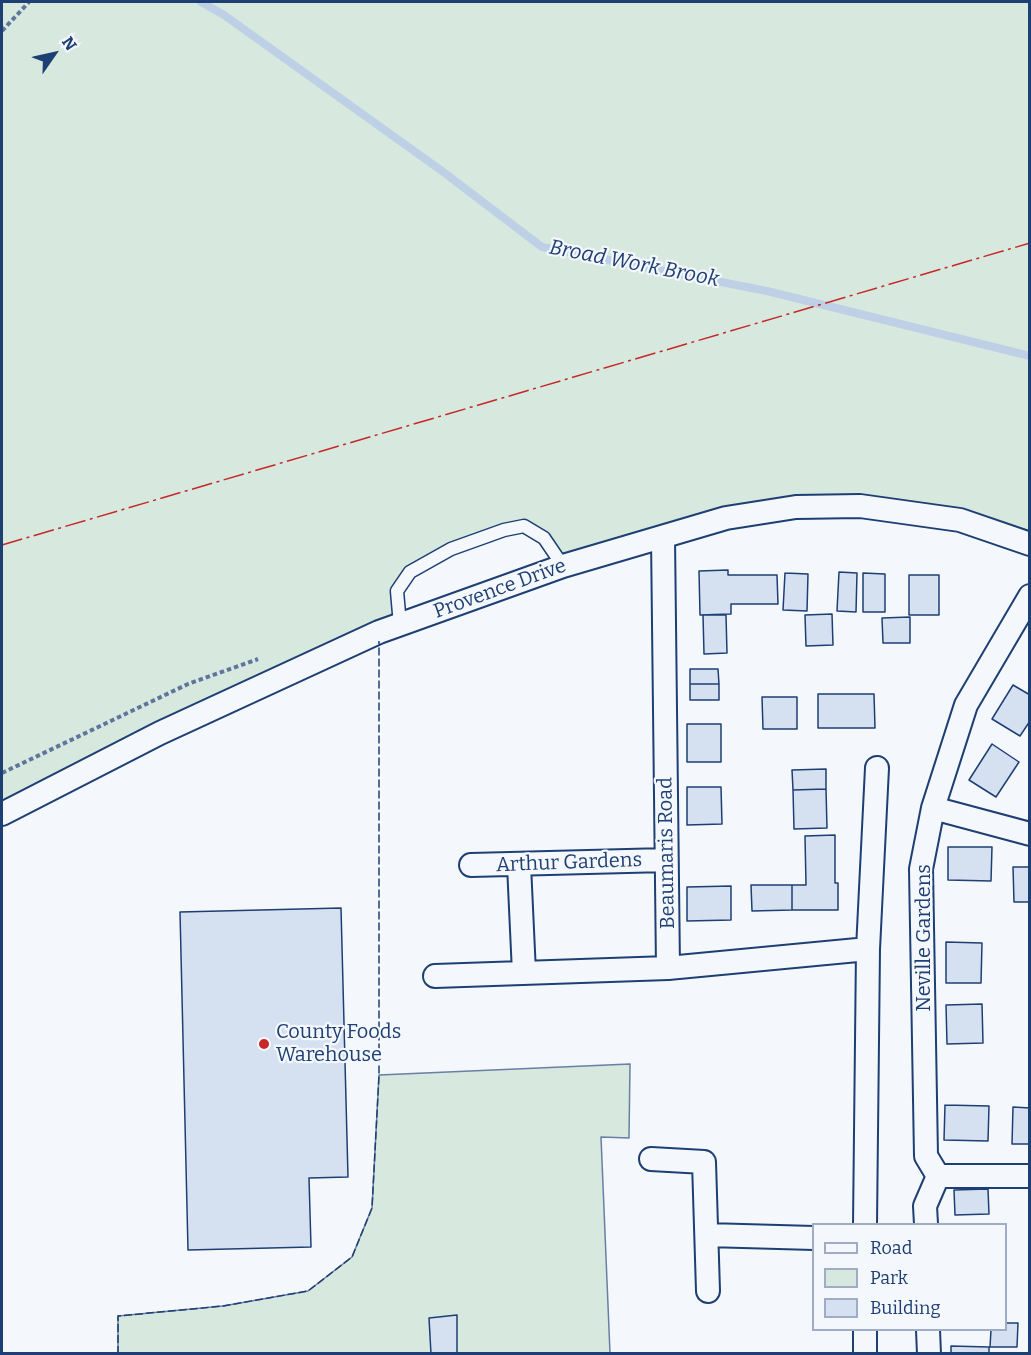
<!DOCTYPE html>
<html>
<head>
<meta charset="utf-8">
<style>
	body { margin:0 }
	#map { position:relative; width:1031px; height:1355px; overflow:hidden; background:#f4f7fb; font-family:Bitter,serif }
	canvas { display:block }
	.frame { position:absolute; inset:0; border:3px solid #1d3f73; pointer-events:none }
	.legend { position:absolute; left:812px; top:1223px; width:195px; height:108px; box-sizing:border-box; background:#f4f7fb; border:2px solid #9eadc5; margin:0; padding:8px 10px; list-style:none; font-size:18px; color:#1d3f73 }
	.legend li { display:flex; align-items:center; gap:12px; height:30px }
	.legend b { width:30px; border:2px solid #9eadc5 }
	.north { position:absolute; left:24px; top:24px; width:60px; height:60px; -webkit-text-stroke:4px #f4f7fb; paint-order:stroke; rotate:56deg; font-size:16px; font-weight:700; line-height:24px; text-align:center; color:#1d3f73 }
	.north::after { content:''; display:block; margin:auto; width:21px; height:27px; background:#1d3f73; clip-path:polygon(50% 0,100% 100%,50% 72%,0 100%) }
</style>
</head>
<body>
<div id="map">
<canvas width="1031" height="1355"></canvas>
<div class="frame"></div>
<ul class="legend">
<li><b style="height:8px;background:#f4f7fb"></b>Road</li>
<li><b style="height:16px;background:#d7e8df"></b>Park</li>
<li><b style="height:16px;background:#d5e0f0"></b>Building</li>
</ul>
<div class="north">N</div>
</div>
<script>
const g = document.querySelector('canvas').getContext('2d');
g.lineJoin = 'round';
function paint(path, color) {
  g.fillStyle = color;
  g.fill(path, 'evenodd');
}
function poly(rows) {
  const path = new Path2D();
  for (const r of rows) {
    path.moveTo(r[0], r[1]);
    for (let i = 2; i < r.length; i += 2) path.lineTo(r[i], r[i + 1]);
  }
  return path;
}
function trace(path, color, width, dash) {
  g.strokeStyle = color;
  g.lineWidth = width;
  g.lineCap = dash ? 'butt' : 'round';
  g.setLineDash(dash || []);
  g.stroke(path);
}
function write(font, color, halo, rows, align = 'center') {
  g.font = font + ' Bitter,serif';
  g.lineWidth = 4.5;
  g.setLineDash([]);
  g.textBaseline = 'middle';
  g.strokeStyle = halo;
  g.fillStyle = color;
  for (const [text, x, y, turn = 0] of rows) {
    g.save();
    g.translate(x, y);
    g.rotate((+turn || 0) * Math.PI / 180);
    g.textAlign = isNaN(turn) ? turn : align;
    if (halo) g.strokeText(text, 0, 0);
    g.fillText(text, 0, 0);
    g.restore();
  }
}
const green = poly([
	[2,2,1029,2,1029,544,960,520,796,507,563,566,524,526,410,572,397,591,400,625,2,814,2,2],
	[630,1064,629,1138,601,1137,610,1353,118,1353,118,1316,223,1306,308,1291,352,1257,372,1208,379,1075,630,1064]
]);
const stream = poly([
	[201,2,224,15,442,171,542,247,767,291,1030,356]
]);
const building = poly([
	[728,570,728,575,777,575,778,604,731,604,731,614,700,615,699,571,728,570],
	[839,572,857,573,856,612,837,611,839,572],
	[785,573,808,574,807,611,783,610,785,573],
	[863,573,885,574,885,612,863,612,863,573],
	[909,575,939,575,939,615,909,615,909,575],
	[832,614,833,645,806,646,805,615,832,614],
	[703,615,726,615,727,653,704,654,703,615],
	[910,617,910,643,883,643,882,618,910,617],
	[690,669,718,669,719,684,690,684,690,669],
	[690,684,719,684,719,700,690,700,690,684],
	[1013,685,1030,695,1030,721,1020,736,992,719,1013,685],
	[818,694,874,694,875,728,818,728,818,694],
	[762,697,797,697,797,729,763,729,762,697],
	[687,724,721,724,721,762,687,762,687,724],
	[992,744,1019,762,996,797,969,780,992,744],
	[826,769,826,789,793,790,792,770,826,769],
	[687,787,721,787,722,824,687,825,687,787],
	[826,789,827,828,794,829,793,790,826,789],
	[835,835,835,883,838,883,838,910,792,910,792,885,806,885,805,836,835,835],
	[948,847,992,847,991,881,948,880,948,847],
	[1013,867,1030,867,1030,902,1014,902,1013,867],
	[751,885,792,885,792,910,752,911,751,885],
	[731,886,731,920,687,921,687,887,731,886],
	[341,908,348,1177,309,1178,311,1247,188,1250,180,912,341,908],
	[946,942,982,943,981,983,946,983,946,942],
	[982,1004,983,1043,947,1044,946,1005,982,1004],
	[945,1105,989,1106,988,1141,944,1140,945,1105],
	[1013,1107,1030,1108,1030,1144,1012,1144,1013,1107],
	[988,1189,989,1214,955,1215,954,1190,988,1189],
	[457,1315,457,1354,431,1354,429,1318,457,1315],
	[1006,1323,1018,1323,1017,1347,990,1347,991,1330,1006,1330,1006,1323],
	[951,1346,989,1347,989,1354,951,1354,951,1346]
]);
const path = poly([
	[2,31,29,2],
	[2,773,188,684,258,659]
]);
const service = poly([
	[400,625,397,591,410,572,451,549,504,530,524,526,544,538,563,566]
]);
const minor = poly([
	[663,537,668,968,868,949,865,1224],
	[933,808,1030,834],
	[2,814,160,733,379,632,563,566,726,518,796,507,860,506,960,520,1030,544],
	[471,865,666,860],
	[519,865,524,973],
	[868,949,877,768],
	[435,976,668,968],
	[651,1159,704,1162,708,1291],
	[938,1176,1030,1176],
	[926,1224,925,1206,938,1176,926,1156,921,869,933,808,966,705,1030,596],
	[707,1235,814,1238],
	[865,1330,865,1354],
	[928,1330,929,1354]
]);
const fence = poly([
	[118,1354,118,1316,223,1306,308,1291,352,1257,372,1208,379,1075,379,641]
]);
const power = poly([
	[2,545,1030,243]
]);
const markers = [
	[264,1044,6,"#c62828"]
];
const streetNames = [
	["Provence Drive",500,589,-20],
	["Beaumaris Road",667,853,-91],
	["Arthur Gardens",569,863,-2],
	["Neville Gardens",924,938,-90]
];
const poiNames = [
	["County Foods",276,1032],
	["Warehouse",276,1055]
];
const waterNames = [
	["Broad Work Brook",634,264,11]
];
paint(green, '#d7e8df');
trace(green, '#687fa3', 1.5);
trace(stream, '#bed0e5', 8);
paint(building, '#d5e0f0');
trace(building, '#1d3f73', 1.5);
trace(service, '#1d3f73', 15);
trace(minor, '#1d3f73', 26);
trace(path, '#5e769c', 4, [4.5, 3]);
trace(service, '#f4f7fb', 12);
trace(minor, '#f4f7fb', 22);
trace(fence, '#1d3f73', 1.5, [8, 3]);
trace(power, '#c62828', 1.5, [21, 4.5, 3, 4.5]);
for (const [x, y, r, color] of markers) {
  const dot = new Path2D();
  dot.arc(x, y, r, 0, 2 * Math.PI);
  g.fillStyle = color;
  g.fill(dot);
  trace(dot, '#f4f7fb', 2);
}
write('20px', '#1d3f73', '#f4f7fb', streetNames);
write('20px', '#1d3f73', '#f4f7fb', poiNames, 'left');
write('italic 21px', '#1d3f73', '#f4f7fb', waterNames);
</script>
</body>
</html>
